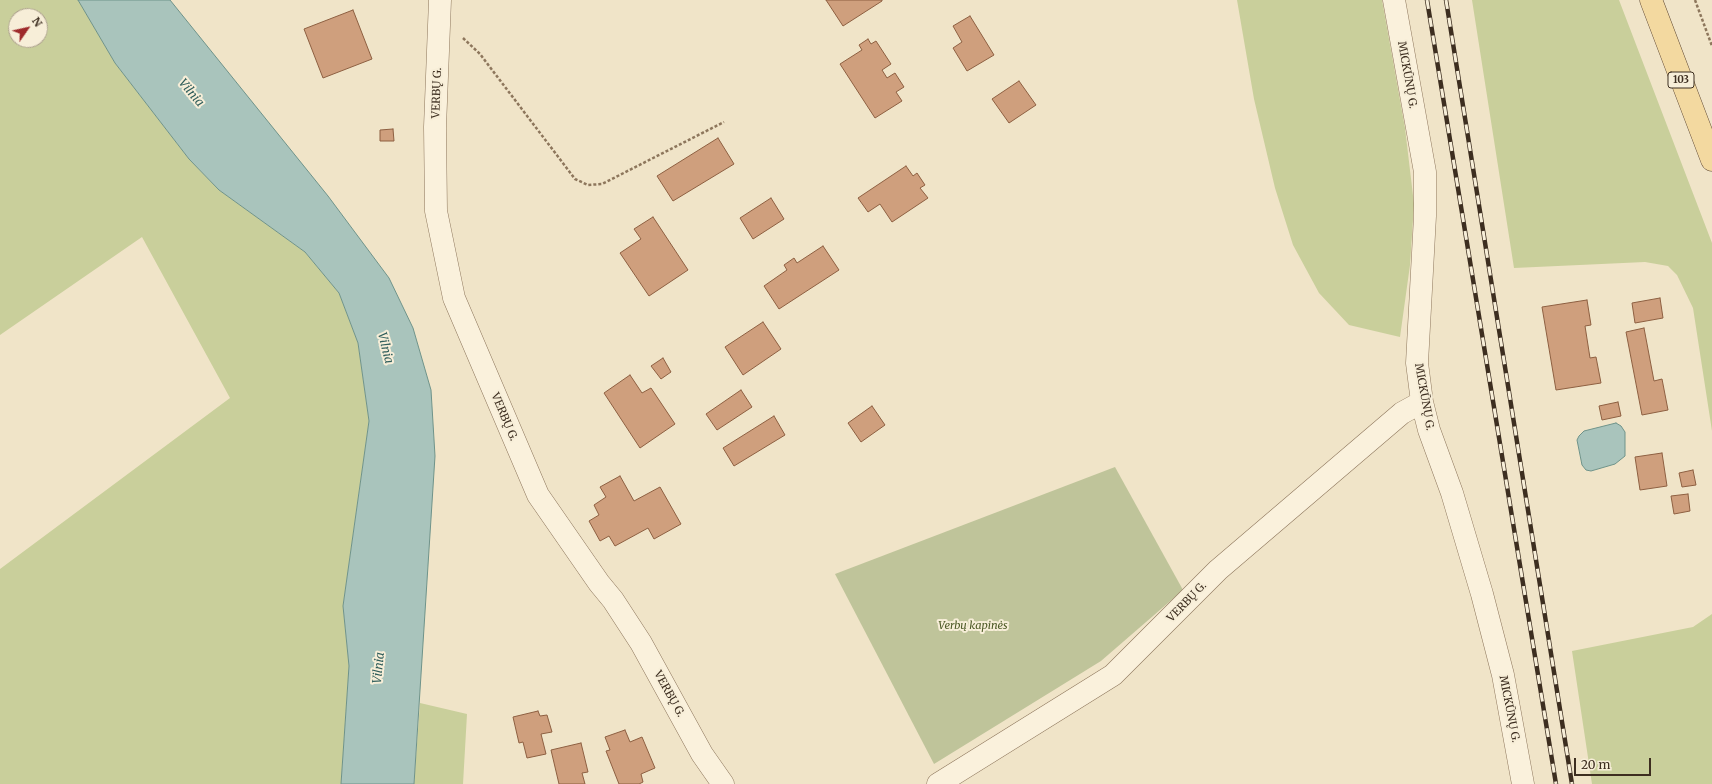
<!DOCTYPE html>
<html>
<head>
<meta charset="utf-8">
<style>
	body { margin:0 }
	#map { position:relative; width:1712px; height:784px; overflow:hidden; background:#f0e4c8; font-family:Merriweather,serif }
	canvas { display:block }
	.north { position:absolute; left:8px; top:8px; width:40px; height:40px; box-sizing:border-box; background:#f7eed8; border:1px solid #ada18e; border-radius:50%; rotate:56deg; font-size:11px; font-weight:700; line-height:16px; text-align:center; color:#3d2e20 }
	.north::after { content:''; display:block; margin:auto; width:14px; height:18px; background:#9e2a2b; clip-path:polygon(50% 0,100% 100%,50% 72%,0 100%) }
	.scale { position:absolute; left:1574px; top:758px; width:77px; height:18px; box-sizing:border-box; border:2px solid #3d2e20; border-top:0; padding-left:5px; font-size:12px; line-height:14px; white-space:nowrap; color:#3d2e20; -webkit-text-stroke:3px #f7eed8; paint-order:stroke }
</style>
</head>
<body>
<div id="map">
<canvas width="1712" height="784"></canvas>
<div class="north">N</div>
<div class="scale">20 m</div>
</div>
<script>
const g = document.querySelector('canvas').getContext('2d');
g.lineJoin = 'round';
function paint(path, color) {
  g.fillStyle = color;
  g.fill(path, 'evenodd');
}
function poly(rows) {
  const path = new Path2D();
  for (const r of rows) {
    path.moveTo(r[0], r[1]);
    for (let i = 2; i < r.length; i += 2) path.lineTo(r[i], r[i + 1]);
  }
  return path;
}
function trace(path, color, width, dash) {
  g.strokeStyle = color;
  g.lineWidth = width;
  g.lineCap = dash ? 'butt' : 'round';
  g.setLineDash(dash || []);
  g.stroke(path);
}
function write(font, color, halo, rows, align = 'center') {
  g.font = font + ' Merriweather,serif';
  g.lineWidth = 4;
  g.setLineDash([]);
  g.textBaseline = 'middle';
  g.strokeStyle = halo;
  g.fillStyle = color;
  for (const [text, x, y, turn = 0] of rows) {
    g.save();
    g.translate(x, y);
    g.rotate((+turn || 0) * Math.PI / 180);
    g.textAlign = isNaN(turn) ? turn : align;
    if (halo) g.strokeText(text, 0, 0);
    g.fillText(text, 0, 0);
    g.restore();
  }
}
const green = poly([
	[0,0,78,0,115,63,189,159,219,190,305,252,339,293,358,343,369,421,343,606,349,666,341,784,0,784,0,569,230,398,142,237,0,335],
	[16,16,40,16,40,40,16,40],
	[1237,0,1382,0,1405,128,1414,204,1410,265,1400,337,1349,325,1319,293,1293,245,1275,188,1254,99],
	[1472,0,1619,0,1712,243,1712,431,1693,308,1677,275,1668,266,1645,262,1514,268],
	[1712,614,1712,784,1592,784,1572,651,1693,627],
	[420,703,467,714,463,784,414,784]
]);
const cemetery = poly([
	[1115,467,1183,590,1101,661,934,764,835,574]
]);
const water = poly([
	[78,0,170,0,328,196,389,278,413,328,431,390,435,456,414,784,341,784,349,666,343,606,369,421,358,343,339,293,305,252,219,190,189,159,115,63,78,0],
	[1616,423,1621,426,1625,432,1625,456,1615,464,1591,471,1586,470,1582,465,1577,440,1579,436,1584,431,1616,423]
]);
const building = poly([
	[826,0,882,0,882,1,843,26,826,0],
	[353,10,372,59,323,78,304,29,353,10],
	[970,16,994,55,967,71,953,48,962,42,953,26,970,16],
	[868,39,871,44,876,41,891,64,882,70,887,78,895,73,904,87,896,92,902,101,875,118,840,64,862,50,859,45,868,39],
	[1019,81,1036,105,1009,123,992,99,1019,81],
	[393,129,394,141,380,141,380,130,393,129],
	[718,138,734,164,673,201,657,176,718,138],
	[906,166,913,176,917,173,925,185,920,188,928,198,892,222,880,204,868,212,858,198,906,166],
	[771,198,784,219,753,239,740,218,771,198],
	[653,217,688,270,649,296,620,253,641,239,634,229,653,217],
	[823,246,839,270,779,309,764,286,787,270,784,265,794,258,797,263,823,246],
	[1660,298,1663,318,1635,323,1632,303,1660,298],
	[1587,300,1591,325,1585,326,1590,358,1596,357,1601,383,1556,390,1542,307,1587,300],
	[763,322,781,349,743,375,725,347,763,322],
	[1644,328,1654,381,1662,379,1668,410,1642,415,1626,332,1644,328],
	[663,358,671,372,661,379,651,366,663,358],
	[630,375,642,393,651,388,675,424,640,448,604,393,630,375],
	[741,390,752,407,717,430,706,414,741,390],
	[1618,402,1621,416,1602,420,1599,406,1618,402],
	[872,406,885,425,861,442,848,423,872,406],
	[774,416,785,435,734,466,723,448,774,416],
	[1662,453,1667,486,1640,490,1635,457,1662,453],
	[1693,470,1696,485,1682,487,1679,473,1693,470],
	[620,476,634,501,660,487,681,524,654,539,648,528,615,546,609,536,600,541,589,521,599,515,594,505,606,497,600,487,620,476],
	[1688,494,1690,511,1674,514,1671,496,1688,494],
	[538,711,540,716,547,715,552,732,541,734,546,754,527,758,523,742,519,743,513,717,538,711],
	[625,730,630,742,642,737,655,768,641,774,643,782,639,784,619,784,606,751,610,750,605,737,625,730],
	[581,743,588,772,582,773,585,784,559,784,551,750,581,743]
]);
const path = poly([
	[1695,0,1712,46],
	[463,38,480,54,575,179,588,185,602,184,724,122]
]);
const street = poly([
	[440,0,435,127,436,211,454,298,538,495,599,583,613,600,641,643,702,754,723,784],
	[1394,0,1425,172,1425,216,1417,363,1422,402,1429,430,1452,493,1482,594,1503,675,1523,784],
	[938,784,1113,675,1218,570,1402,413,1422,402]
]);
const primary = poly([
	[1651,0,1712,160]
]);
const rail = poly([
	[1427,0,1556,784],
	[1446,0,1572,784]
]);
const shields = [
	[1681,80,26]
];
const shieldNames = [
	["103",1681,80]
];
const streetNames = [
	["MICKŪNŲ G.",1407,75,80],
	["VERBŲ G.",437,93,-88],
	["MICKŪNŲ G.",1424,397,80],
	["VERBŲ G.",504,417,67],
	["VERBŲ G.",1187,602,-46],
	["VERBŲ G.",669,694,61],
	["MICKŪNŲ G.",1509,709,79]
];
const parkNames = [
	["Verbų kapinės",973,626]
];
const waterNames = [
	["Vilnia",191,93,50],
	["Vilnia",385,348,76],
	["Vilnia",379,668,-84]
];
paint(green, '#c9cf9b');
paint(cemetery, '#bfc49a');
paint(water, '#a9c4bc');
trace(water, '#6f938a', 1);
paint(building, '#cf9f7d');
trace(building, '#8d5f41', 1);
trace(street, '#8d765c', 23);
trace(primary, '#5b4430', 23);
trace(path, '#8d765c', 2.5, [3, 2]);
trace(street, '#faf1dc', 22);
trace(primary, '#f3d9a0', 22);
trace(rail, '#3d2e20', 4.5);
trace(rail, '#f7eed8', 3, [9]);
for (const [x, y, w] of shields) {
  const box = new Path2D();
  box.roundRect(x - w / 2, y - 8, w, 16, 3);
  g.fillStyle = '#f7eed8';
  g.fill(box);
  trace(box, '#3d2e20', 1);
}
write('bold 10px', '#3d2e20', null, shieldNames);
write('11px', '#3d2e20', '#f7eed8', streetNames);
write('italic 11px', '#4d5a26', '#f7eed8', parkNames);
write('italic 12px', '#2f5d5a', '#f7eed8', waterNames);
</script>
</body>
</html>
